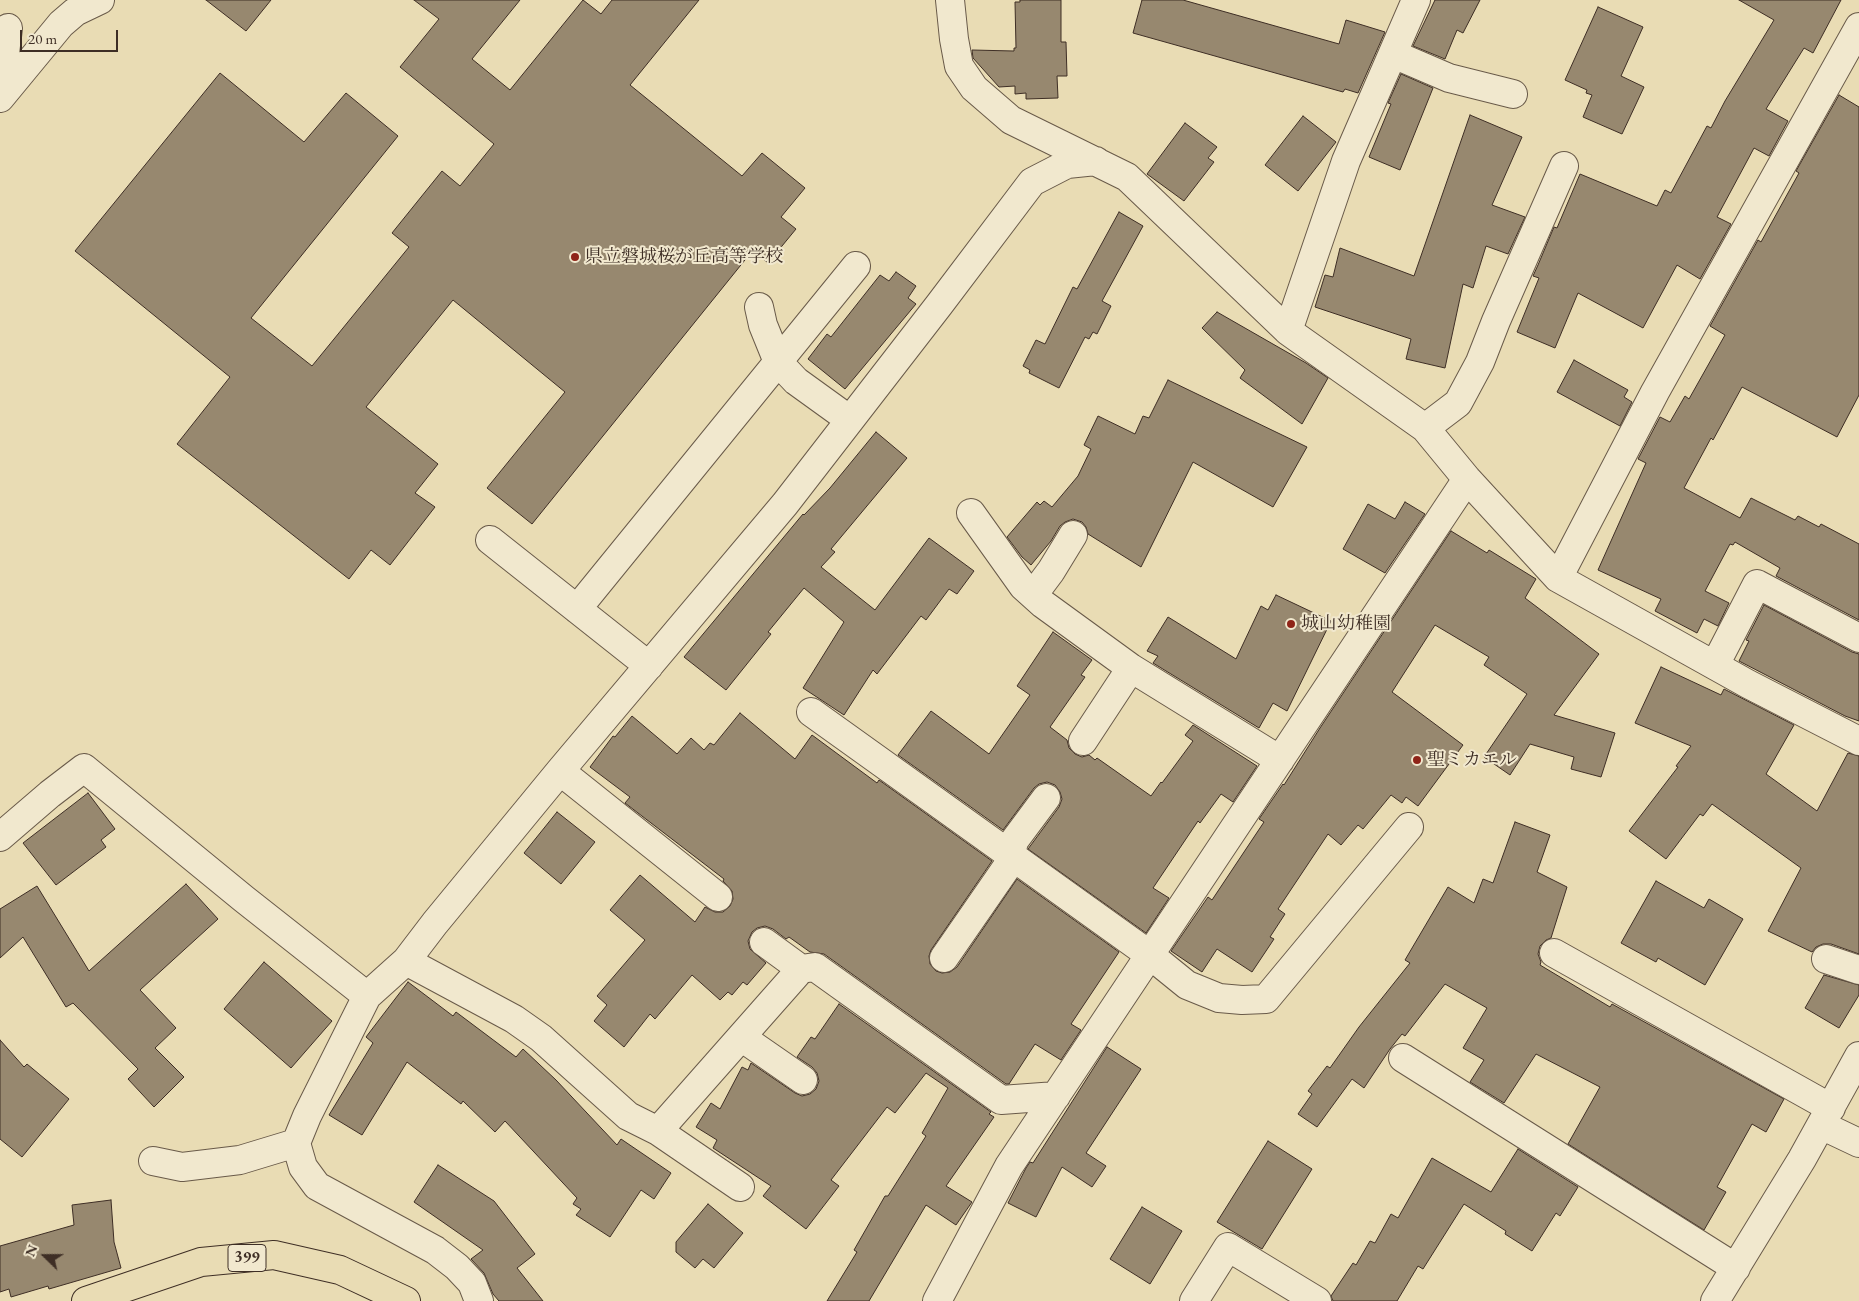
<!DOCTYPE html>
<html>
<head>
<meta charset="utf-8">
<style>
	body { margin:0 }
	#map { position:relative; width:1859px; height:1301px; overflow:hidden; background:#e9dcb4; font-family:"EB Garamond",serif }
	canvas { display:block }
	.north { position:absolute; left:20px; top:1231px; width:50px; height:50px; -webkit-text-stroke:4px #f1e8ce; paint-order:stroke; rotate:292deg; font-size:14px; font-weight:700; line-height:20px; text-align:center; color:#3e2e25 }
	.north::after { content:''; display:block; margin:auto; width:18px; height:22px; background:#3e2e25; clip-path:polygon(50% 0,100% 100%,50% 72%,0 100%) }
	.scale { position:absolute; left:20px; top:30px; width:98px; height:22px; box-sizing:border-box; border:2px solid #3e2e25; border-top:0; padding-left:6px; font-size:15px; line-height:18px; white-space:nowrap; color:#3e2e25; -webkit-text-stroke:4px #f1e8ce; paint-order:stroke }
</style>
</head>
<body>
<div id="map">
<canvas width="1859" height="1301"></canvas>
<div class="north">N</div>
<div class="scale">20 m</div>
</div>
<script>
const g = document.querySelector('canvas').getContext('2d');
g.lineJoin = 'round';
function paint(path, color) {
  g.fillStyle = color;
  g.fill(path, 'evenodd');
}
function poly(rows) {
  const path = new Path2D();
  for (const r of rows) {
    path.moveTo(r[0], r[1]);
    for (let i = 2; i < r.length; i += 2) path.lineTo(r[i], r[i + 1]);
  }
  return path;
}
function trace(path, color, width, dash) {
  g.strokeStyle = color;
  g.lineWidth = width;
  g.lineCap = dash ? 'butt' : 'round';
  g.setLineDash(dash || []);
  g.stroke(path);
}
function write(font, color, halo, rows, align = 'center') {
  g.font = font + ' "EB Garamond","Noto Serif JP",serif';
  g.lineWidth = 4;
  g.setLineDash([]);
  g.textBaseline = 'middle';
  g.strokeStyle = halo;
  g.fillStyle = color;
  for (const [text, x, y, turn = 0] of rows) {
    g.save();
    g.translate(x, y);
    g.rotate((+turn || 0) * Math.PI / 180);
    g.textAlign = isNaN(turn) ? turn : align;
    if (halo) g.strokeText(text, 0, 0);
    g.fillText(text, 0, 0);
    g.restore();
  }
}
const building = poly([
	[206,0,271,0,246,31,206,0],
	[414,0,520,0,472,59,510,90,583,0,601,14,612,0,699,0,630,85,742,176,762,153,805,188,781,217,796,229,768,263,753,250,532,524,487,488,565,392,453,300,366,407,438,464,415,493,435,507,390,565,371,550,349,579,177,444,230,377,75,251,220,73,304,142,346,93,398,136,251,318,312,366,409,247,392,233,442,171,460,186,494,144,400,67,439,19,414,0],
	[1020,0,1061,0,1061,42,1066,42,1067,76,1057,76,1058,98,1026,99,1026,93,1015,94,1015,86,999,87,973,58,972,50,1014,51,1014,48,1016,48,1015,2,1020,2,1020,0],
	[1142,0,1183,0,1339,44,1346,20,1385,32,1358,93,1345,89,1343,92,1133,33,1142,0],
	[1435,0,1480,0,1463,33,1457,30,1445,59,1413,46,1435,0],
	[1739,0,1841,0,1813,53,1804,48,1766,109,1788,121,1769,156,1754,148,1717,217,1731,224,1700,279,1677,265,1643,328,1578,293,1555,348,1517,332,1539,278,1533,276,1538,265,1554,227,1557,228,1580,174,1657,206,1665,190,1671,193,1707,126,1711,128,1725,101,1774,20,1739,0],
	[1598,7,1643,27,1621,76,1644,87,1622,134,1583,117,1592,95,1586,93,1587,90,1565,80,1598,7],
	[1401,74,1433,88,1400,170,1369,157,1391,104,1388,103,1401,74],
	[1839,95,1859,107,1859,395,1837,437,1742,387,1713,440,1711,438,1684,488,1740,518,1751,498,1795,520,1798,516,1819,527,1821,524,1859,544,1859,620,1776,576,1780,568,1735,542,1733,545,1730,544,1705,591,1729,603,1718,626,1704,619,1697,633,1655,611,1661,599,1598,570,1646,463,1638,459,1660,417,1670,422,1685,396,1689,399,1725,335,1710,326,1758,240,1761,242,1799,173,1796,171,1839,95],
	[1470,115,1522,137,1492,205,1525,217,1508,254,1486,246,1473,288,1463,284,1445,368,1406,359,1411,339,1315,307,1325,275,1333,277,1340,248,1414,276,1470,115],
	[1303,116,1336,142,1298,191,1265,165,1303,116],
	[1185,123,1217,147,1208,158,1214,162,1184,201,1147,174,1185,123],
	[1119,212,1143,226,1102,301,1111,306,1097,334,1093,332,1089,339,1085,337,1059,388,1029,373,1030,370,1023,366,1036,340,1045,344,1073,287,1077,289,1119,212],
	[896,272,916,286,908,298,916,304,845,389,808,359,827,334,831,337,880,275,889,281,896,272],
	[1217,312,1306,363,1328,378,1302,424,1240,378,1245,370,1202,328,1217,312],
	[1574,360,1628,390,1624,397,1632,402,1620,426,1557,392,1574,360],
	[1168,380,1307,447,1273,507,1193,462,1141,567,1088,534,1086,527,1082,522,1073,519,1065,522,1060,526,1051,541,1031,565,1022,557,1007,537,1037,502,1040,505,1044,501,1052,507,1078,476,1091,449,1084,445,1098,416,1135,434,1143,416,1149,418,1168,380],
	[876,432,907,458,831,549,835,552,821,567,875,610,929,538,974,571,957,594,949,589,926,620,921,616,877,674,873,670,844,715,803,688,844,622,804,588,768,632,771,634,726,690,684,657,803,514,804,515,830,488,876,432],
	[1405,502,1425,514,1385,573,1343,549,1368,504,1395,519,1405,502],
	[1451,531,1487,553,1489,550,1536,579,1525,598,1599,654,1554,715,1615,733,1601,777,1571,769,1574,757,1530,744,1510,775,1484,757,1527,694,1484,665,1489,657,1435,625,1392,692,1463,745,1418,806,1406,797,1402,803,1391,795,1363,829,1358,825,1341,845,1328,834,1278,909,1285,914,1270,937,1274,939,1252,972,1217,949,1202,972,1171,951,1208,897,1212,900,1264,822,1259,819,1283,784,1284,785,1320,728,1451,531],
	[1276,595,1331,621,1287,711,1273,703,1259,728,1153,663,1158,656,1147,651,1168,617,1236,659,1261,606,1268,610,1276,595],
	[1764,605,1852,652,1859,654,1859,721,1845,716,1739,661,1749,641,1746,640,1764,605],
	[1053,632,1092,660,1081,675,1085,677,1050,727,1067,740,1069,748,1075,754,1082,757,1089,755,1095,760,1097,758,1151,796,1161,782,1162,783,1193,741,1185,735,1193,725,1257,766,1233,802,1221,794,1200,823,1198,821,1153,888,1169,898,1146,933,1028,849,1059,807,1062,799,1060,792,1055,785,1047,782,1039,784,1034,788,1003,830,898,755,931,711,989,754,1030,695,1017,686,1053,632],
	[1661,667,1721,695,1724,689,1794,725,1766,774,1817,811,1848,753,1859,756,1859,954,1831,944,1823,944,1816,947,1812,952,1768,931,1801,868,1712,804,1703,816,1700,814,1666,859,1629,831,1678,767,1676,766,1691,746,1635,723,1661,667],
	[740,713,795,759,812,735,877,783,879,780,992,861,931,950,929,956,930,964,936,971,942,973,950,972,957,967,1017,879,1119,952,1071,1024,1081,1030,1061,1060,1035,1044,1009,1084,1006,1084,824,954,810,952,789,937,786,939,773,929,765,926,757,928,752,932,748,941,750,949,766,963,747,985,743,982,732,995,728,992,720,1000,692,975,655,1019,650,1014,624,1047,594,1021,607,1005,597,996,645,940,610,910,640,875,695,922,705,907,715,912,723,912,730,906,733,899,732,891,723,881,724,879,625,803,630,797,590,767,613,736,615,737,632,716,677,754,691,738,704,750,710,743,714,745,740,713],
	[88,793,115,829,101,840,106,847,56,885,23,843,88,793],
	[557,812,595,842,561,884,524,853,557,812],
	[1515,822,1550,835,1537,872,1567,887,1551,938,1546,940,1540,946,1538,954,1541,962,1540,965,1610,1007,1612,1004,1784,1099,1766,1132,1752,1124,1717,1187,1726,1192,1704,1230,1568,1144,1600,1087,1536,1054,1504,1103,1470,1082,1484,1060,1463,1048,1487,1008,1445,984,1405,1036,1402,1034,1390,1049,1364,1088,1352,1079,1317,1127,1298,1114,1312,1094,1308,1091,1327,1066,1330,1068,1359,1027,1410,963,1405,960,1448,887,1474,903,1483,879,1493,883,1515,822],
	[1656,881,1704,908,1709,899,1743,919,1705,985,1658,958,1656,962,1621,943,1656,881],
	[186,884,218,919,140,990,176,1028,155,1048,184,1077,154,1107,128,1079,138,1069,73,1003,66,1007,23,937,0,958,0,909,37,886,89,971,186,884],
	[264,962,332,1021,291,1068,224,1009,264,962],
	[1824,975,1859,985,1859,995,1839,1028,1805,1008,1824,975],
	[408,982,453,1016,456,1012,516,1057,523,1049,556,1080,617,1145,621,1139,671,1173,654,1199,641,1190,610,1237,576,1215,581,1209,573,1204,577,1198,505,1121,495,1132,463,1101,461,1104,407,1062,362,1135,329,1115,373,1043,366,1037,408,982],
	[839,1004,991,1112,989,1114,994,1117,946,1186,972,1202,956,1225,926,1205,869,1301,827,1301,857,1252,854,1250,885,1196,888,1196,926,1136,922,1133,948,1088,926,1073,895,1113,887,1107,831,1180,839,1186,806,1229,763,1196,771,1186,713,1148,717,1140,696,1127,711,1103,720,1109,742,1067,748,1070,751,1063,795,1093,802,1096,810,1094,816,1089,819,1081,817,1073,812,1067,797,1057,811,1037,815,1039,839,1004],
	[0,1040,24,1067,27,1064,69,1099,22,1157,0,1139,0,1040],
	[1107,1047,1141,1069,1086,1153,1106,1166,1092,1187,1062,1167,1036,1217,1008,1203,1026,1168,1030,1162,1033,1163,1107,1047],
	[1268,1141,1312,1169,1262,1249,1217,1222,1268,1141],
	[1518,1149,1578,1187,1560,1216,1556,1213,1532,1251,1505,1234,1506,1231,1464,1204,1423,1269,1418,1266,1397,1301,1333,1301,1331,1296,1353,1263,1356,1265,1370,1241,1375,1243,1391,1214,1398,1218,1432,1158,1491,1192,1518,1149],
	[438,1165,494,1201,535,1254,517,1268,543,1301,499,1301,493,1294,484,1273,471,1259,483,1250,414,1202,438,1165],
	[111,1200,114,1242,121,1268,49,1289,48,1286,11,1297,9,1289,0,1292,0,1246,74,1225,72,1205,111,1200],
	[708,1204,743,1233,714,1268,703,1259,695,1268,676,1252,676,1242,708,1204],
	[1142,1207,1182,1231,1150,1284,1110,1259,1142,1207]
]);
const minor = poly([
	[950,0,954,39,959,66,974,88,1011,120,1127,177,1288,331,1425,428,1467,479,1558,578,1748,684,1859,741],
	[1393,54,1449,78,1513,94],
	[0,96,8,28],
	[0,98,61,24,75,12,100,0],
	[759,307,763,325,778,362,796,381,850,420],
	[1288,331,1346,161,1416,0],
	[1425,428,1458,403,1480,362,1496,321,1564,166],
	[971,513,1023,586,1043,604,1131,668,1280,760],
	[490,540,649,666],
	[1558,578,1655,392,1859,27],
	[1033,595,1051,571,1073,535],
	[577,609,856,266],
	[1715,665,1757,584,1859,638],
	[811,712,1150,955,1187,985,1219,998,1242,1000,1266,999,1409,827],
	[1083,741,1131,668],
	[560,771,718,897],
	[0,837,50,794,84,768,244,899,367,996,406,961,435,923,560,771,785,504,939,305,1032,182,1067,164,1096,161],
	[1554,953,1831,1108],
	[944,958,1009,864,1014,841,1046,798],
	[1826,959,1859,970],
	[406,961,514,1019,541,1038,628,1116,658,1131,740,1187],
	[801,969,815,967,1001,1100,1056,1096],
	[367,996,307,1116,296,1143,303,1167,317,1186,435,1250,457,1267,472,1283,479,1301],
	[741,1037,803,1080],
	[1403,1058,1736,1268],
	[1821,1125,1859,1143],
	[658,1131,801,969,764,942],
	[153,1161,182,1167,240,1160,296,1143],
	[937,1301,1009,1166,1467,479],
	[1194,1301,1228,1247,1317,1301],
	[1715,1301,1802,1159,1859,1056]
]);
const highway = poly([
	[86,1301,201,1262,274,1255,340,1270,406,1301]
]);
const markers = [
	[575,257,5,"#8f2418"],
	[1291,624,5,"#8f2418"],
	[1417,760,5,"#8f2418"]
];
const shields = [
	[247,1258,38]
];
const shieldNames = [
	["399",247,1258]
];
const poiNames = [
	["県立磐城桜が丘高等学校",585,257],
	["城山幼稚園",1301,624],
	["聖ミカエル",1427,760]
];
paint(building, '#97886f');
trace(building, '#3e2e25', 1);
trace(minor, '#695a49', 30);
trace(highway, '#3e2e25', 30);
trace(minor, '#f1e8ce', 28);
trace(highway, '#e9dcb4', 28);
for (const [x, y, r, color] of markers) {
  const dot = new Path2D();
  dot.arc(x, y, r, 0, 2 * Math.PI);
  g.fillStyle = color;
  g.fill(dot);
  trace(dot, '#f1e8ce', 2);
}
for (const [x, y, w] of shields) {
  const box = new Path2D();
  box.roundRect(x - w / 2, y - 13.5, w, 27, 4);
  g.fillStyle = '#f1e8ce';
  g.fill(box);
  trace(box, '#3e2e25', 1);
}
write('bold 16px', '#3e2e25', null, shieldNames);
write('18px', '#3e2e25', '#f1e8ce', poiNames, 'left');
</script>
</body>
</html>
